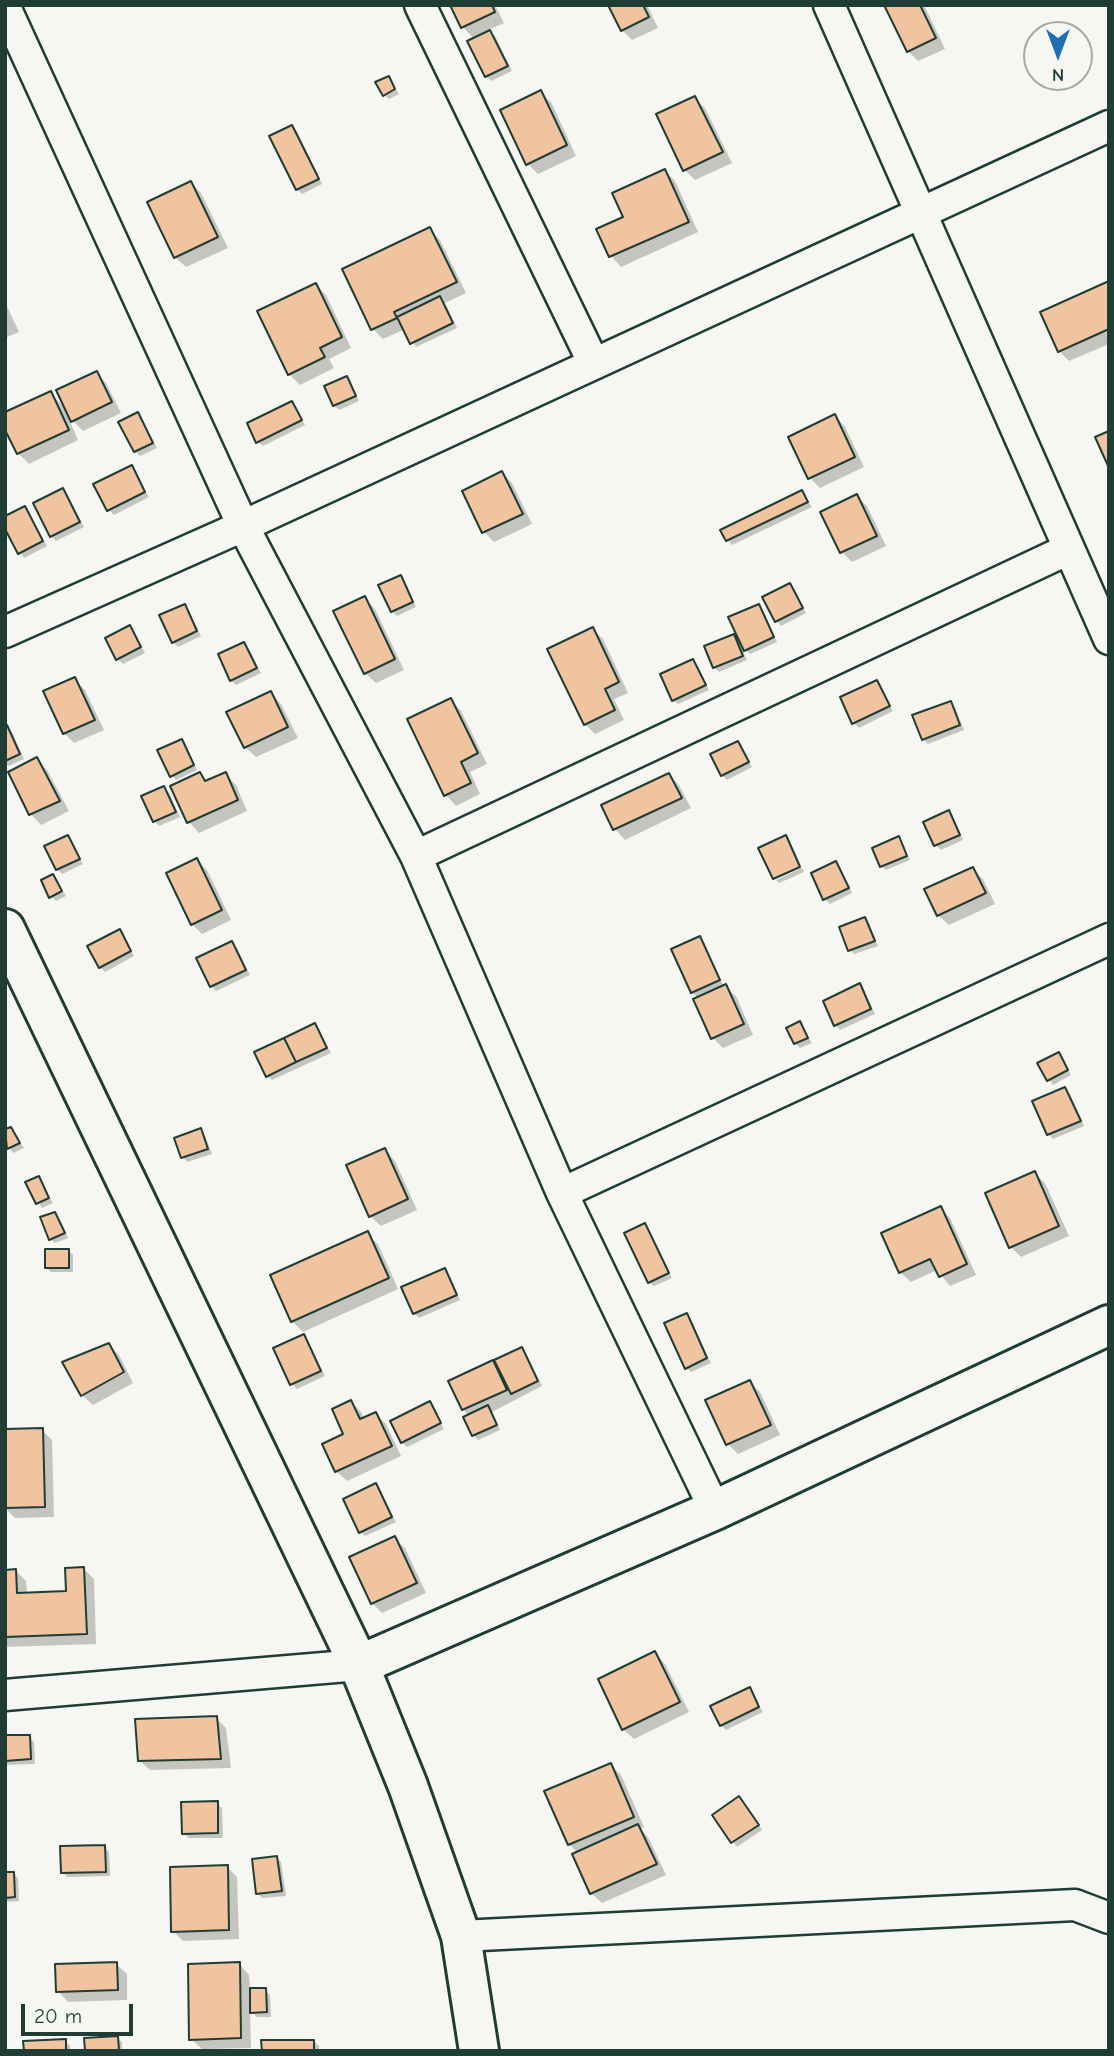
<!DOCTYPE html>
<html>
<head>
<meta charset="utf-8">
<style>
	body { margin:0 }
	#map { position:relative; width:1114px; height:2056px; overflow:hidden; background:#f6f6f2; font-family:"Comic Neue",sans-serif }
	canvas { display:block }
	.frame { position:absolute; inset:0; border:7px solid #1f3d34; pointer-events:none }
	.north { position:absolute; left:1023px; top:21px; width:70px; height:70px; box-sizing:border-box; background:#f6f6f2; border:2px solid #a0aca6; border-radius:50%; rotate:180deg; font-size:19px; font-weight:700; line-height:28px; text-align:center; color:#1f3d34 }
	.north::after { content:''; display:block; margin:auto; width:24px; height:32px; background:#1f6fb2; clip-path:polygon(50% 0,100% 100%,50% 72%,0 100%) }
	.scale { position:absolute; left:21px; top:2004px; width:112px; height:32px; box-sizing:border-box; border:4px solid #1f3d34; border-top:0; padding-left:9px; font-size:21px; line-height:24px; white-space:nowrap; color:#1f3d34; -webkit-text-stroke:5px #f6f6f2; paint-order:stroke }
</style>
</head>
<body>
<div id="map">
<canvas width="1114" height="2056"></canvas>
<div class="frame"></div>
<div class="north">N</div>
<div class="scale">20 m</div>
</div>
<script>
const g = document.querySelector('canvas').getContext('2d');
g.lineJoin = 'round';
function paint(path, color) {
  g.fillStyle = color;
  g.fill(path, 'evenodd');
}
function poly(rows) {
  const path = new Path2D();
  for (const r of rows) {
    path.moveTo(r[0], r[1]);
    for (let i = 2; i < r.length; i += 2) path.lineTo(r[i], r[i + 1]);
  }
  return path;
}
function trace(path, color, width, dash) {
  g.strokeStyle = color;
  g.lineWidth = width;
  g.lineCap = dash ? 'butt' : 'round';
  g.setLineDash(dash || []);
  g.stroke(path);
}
const shadow = poly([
	[452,5,495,5,504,23,488,30,495,36,512,71,491,81,486,76,474,39,463,27],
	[610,5,647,5,658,28,632,40,622,30],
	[886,5,924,5,945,49,918,61,908,51],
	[388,78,399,94,389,99,384,95],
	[540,92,551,102,576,156,538,174,528,164],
	[694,98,705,108,732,163,695,180,685,170],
	[292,127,297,131,322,184,302,194,297,189],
	[665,171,675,181,698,232,621,267,611,256,625,217],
	[191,183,201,193,228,248,186,267,175,257],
	[429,229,440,240,466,293,445,303,457,328,416,347,405,329,383,339,373,329],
	[1109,283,1109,344,1069,361,1059,351],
	[316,285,326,295,351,348,329,359,334,368,300,385,289,374],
	[5,302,19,332,5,338],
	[96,373,106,383,121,413,83,431,67,415,78,440,29,464,18,453,50,393,66,409],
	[347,378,351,383,359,401,339,410,334,405],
	[292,403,305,425,263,446,258,442],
	[137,414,142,419,157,448,140,456,135,451,121,422],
	[835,416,845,427,864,467,820,488,810,478],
	[131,467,149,497,114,515,109,510],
	[502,473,512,483,532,524,494,542,484,532],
	[62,490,67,494,84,527,56,541,51,536],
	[802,492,812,507,732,545,728,540,723,530],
	[856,496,867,506,886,546,852,562,842,552],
	[24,508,47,546,24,558,5,525],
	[400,577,405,582,416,607,397,616,392,611],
	[790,585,806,613,781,626,777,621],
	[364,598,375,609,404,670,376,683,365,673],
	[184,606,189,611,201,636,178,647,173,642],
	[758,606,763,611,777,642,750,654,740,644,747,660,719,672,714,667,734,636,742,645],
	[130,627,145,653,123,664,118,659],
	[592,629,603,639,628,693,614,699,624,720,595,734,585,724],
	[244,644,249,649,261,673,236,685,231,680],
	[693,661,697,665,709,690,678,704,673,700],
	[74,679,85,690,104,730,74,743,64,733],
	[876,682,893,711,859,728,854,723],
	[271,693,281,704,298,738,256,757,245,747],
	[451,700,461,711,487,764,470,772,480,794,456,806,446,795,409,720],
	[950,703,955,707,964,730,928,744,923,739],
	[5,727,12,732,24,759,9,766,5,763],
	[181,742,186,746,197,770,176,780,172,775],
	[738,743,752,767,727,780,722,775],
	[37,760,47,770,69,811,41,825,31,814,10,773],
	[200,774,208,782,225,774,236,785,247,811,199,833,189,822,172,787],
	[669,775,679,785,691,808,625,840,615,829],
	[164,788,169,793,180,817,159,826,155,821],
	[949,812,953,817,963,840,941,850,936,845,925,822],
	[67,837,83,864,62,874,57,869],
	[786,837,790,842,801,865,774,877],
	[898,838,903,843,910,860,886,870,882,866],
	[196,860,207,870,231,920,202,934,192,924],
	[836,863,840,868,852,893,830,904,825,899],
	[802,868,804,872,779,883,776,880],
	[973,869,983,879,995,904,949,925,938,915],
	[53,876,66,896,56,901,51,896],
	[865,919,869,923,878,946,854,954,850,950],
	[120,931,134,956,105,972,100,967],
	[699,938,704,943,724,987,736,996,753,1035,723,1048,713,1038,698,998,692,992],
	[232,943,237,948,250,975,216,991,211,986],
	[859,985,864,990,875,1014,840,1030,836,1025],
	[800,1023,812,1043,800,1048,795,1043],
	[315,1026,331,1053,272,1080,267,1076],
	[1059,1054,1071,1075,1053,1085,1039,1064],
	[1065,1089,1070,1094,1084,1126,1053,1139,1048,1134],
	[10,1129,24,1148,13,1153,5,1141,5,1131],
	[200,1130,205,1135,212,1154,187,1162,183,1157],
	[385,1150,395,1161,417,1210,381,1226,370,1216],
	[1034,1173,1045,1183,1069,1236,1021,1257,1011,1247],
	[38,1178,53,1203,42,1208,28,1183],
	[940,1208,950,1218,976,1275,950,1286,937,1270,911,1282,900,1272],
	[54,1214,59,1219,68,1238,55,1243,50,1239],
	[644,1226,649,1230,672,1278,654,1286,649,1282],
	[367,1234,378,1244,398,1289,303,1332,292,1321],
	[68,1251,73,1255,73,1272,51,1272,46,1267],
	[444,1270,449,1275,460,1300,419,1318,414,1313],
	[687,1315,691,1320,711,1363,691,1372,687,1368],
	[303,1336,308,1341,325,1376,297,1389,292,1384],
	[109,1345,119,1355,133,1383,93,1405,82,1395],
	[521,1349,526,1354,542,1386,492,1412,500,1430,478,1440,473,1435,469,1416,463,1409,450,1382,493,1363,500,1370],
	[749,1382,760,1392,780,1435,738,1454,728,1444],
	[351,1402,361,1412,364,1419,376,1414,386,1424,401,1456,347,1481,336,1471],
	[429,1403,444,1429,407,1447,402,1442],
	[42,1430,52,1440,54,1517,15,1518,5,1508],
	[376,1485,380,1490,396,1522,365,1536,361,1532],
	[395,1538,405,1548,426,1593,382,1613,372,1603],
	[84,1569,94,1579,96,1644,5,1647,5,1571,16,1571,26,1581,27,1594,68,1592],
	[655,1653,665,1664,689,1712,634,1739,623,1729],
	[749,1689,763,1712,726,1730,721,1725],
	[216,1718,226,1728,231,1768,150,1770,139,1760],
	[5,1737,29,1737,34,1742,35,1764,5,1765],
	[611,1765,621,1775,644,1827,640,1829,648,1837,666,1875,602,1903,591,1893,578,1853,569,1844],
	[217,1803,222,1808,223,1838,189,1838,184,1833],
	[744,1803,762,1830,737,1847,714,1815],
	[104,1847,109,1852,110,1876,67,1877,63,1872],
	[276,1857,281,1862,286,1896,262,1898,258,1894],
	[227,1867,237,1877,239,1939,183,1941,173,1931],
	[13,1873,18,1878,19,1901,5,1902,5,1874],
	[116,1964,127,1974,127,2000,68,2002,58,1991],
	[239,1964,249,1975,250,1990,265,1990,270,1995,271,2017,257,2017,250,2010,251,2048,202,2049,191,2039],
	[117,2038,122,2042,122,2051,86,2051],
	[65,2041,70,2046,70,2051,26,2051],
	[314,2041,319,2046,319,2051,263,2051]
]);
const building = poly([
	[450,5,492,5,495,12,461,28,450,5],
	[608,5,643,5,649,17,621,31,608,5],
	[884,5,920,5,936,38,907,52,884,5],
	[490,30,508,66,485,77,467,41,490,30],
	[389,76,395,89,383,96,375,82,389,76],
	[541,90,567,145,526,165,500,110,541,90],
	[695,96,723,152,683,171,656,114,695,96],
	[292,125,319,179,296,190,269,136,292,125],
	[665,169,689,222,609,257,596,229,623,217,612,193,665,169],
	[191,181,218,237,174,258,147,202,191,181],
	[430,227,457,282,394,312,397,318,371,330,342,269,430,227],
	[1109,281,1109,329,1058,352,1040,312,1109,281],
	[316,283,342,337,320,348,325,357,288,375,257,311,316,283],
	[440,296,453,323,410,344,397,317,440,296],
	[97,371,112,402,71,422,56,390,97,371],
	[347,376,356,396,333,406,324,386,347,376],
	[51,391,69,430,17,454,5,430,5,412,51,391],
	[292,401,302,420,256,443,247,423,292,401],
	[138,412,153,443,134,452,118,422,138,412],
	[835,414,855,457,808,479,788,437,835,414],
	[1109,431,1109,468,1095,437,1109,431],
	[132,465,145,492,107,511,93,484,132,465],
	[502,471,523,514,482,533,462,491,502,471],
	[63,488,80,522,50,537,33,503,63,488],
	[802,490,808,502,726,541,720,530,802,490],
	[857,494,877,536,840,553,820,512,857,494],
	[25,506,43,541,18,554,5,529,5,516,25,506],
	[401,575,413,602,391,612,378,585,401,575],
	[790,583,803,608,775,622,762,597,790,583],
	[365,596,395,659,364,674,333,611,365,596],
	[185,604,197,631,172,643,159,615,185,604],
	[759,604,774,637,744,651,728,617,759,604],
	[130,625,141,647,116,660,105,638,130,625],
	[593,627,619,682,605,689,615,710,584,725,547,649,593,627],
	[734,634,743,656,713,668,704,646,734,634],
	[244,642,257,668,230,681,218,654,244,642],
	[693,659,706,685,672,701,660,674,693,659],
	[75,677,95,720,63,734,43,691,75,677],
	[877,680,890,706,852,724,840,697,877,680],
	[271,691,288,727,244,748,226,712,271,691],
	[451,698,478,753,461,762,471,783,444,796,407,719,451,698],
	[951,701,960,725,922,740,912,715,951,701],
	[5,725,7,725,20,754,5,761,5,725],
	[182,739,194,765,170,777,157,750,182,739],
	[738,741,749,762,721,776,710,754,738,741],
	[37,757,60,801,29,815,8,772,37,757],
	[200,772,205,781,226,772,238,800,187,823,170,786,200,772],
	[669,773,682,798,613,830,601,805,669,773],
	[164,786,176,812,153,822,141,796,164,786],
	[949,810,960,835,934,846,923,822,949,810],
	[68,835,80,859,56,870,44,846,68,835],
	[786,835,800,867,773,879,758,848,786,835],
	[899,836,907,856,880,867,872,848,899,836],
	[197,858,222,910,191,925,166,873,197,858],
	[836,861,849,888,823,900,811,873,836,861],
	[973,867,986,893,937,916,924,889,973,867],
	[53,874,62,891,49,898,41,880,53,874],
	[865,917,875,941,848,951,839,927,865,917],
	[120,929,131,951,99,968,87,946,120,929],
	[700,936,720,980,691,993,671,949,700,936],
	[232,941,246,970,210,987,196,958,232,941],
	[860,983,871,1009,834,1026,823,1001,860,983],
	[726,984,744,1024,711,1039,693,999,726,984],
	[800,1021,808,1038,794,1044,786,1028,800,1021],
	[315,1023,327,1048,296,1062,284,1038,315,1023],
	[284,1038,296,1062,266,1077,254,1052,284,1038],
	[1059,1052,1068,1070,1047,1081,1037,1063,1059,1052],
	[1065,1087,1081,1121,1047,1135,1032,1101,1065,1087],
	[11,1127,20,1143,7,1149,5,1129,11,1127],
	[201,1128,208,1149,181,1158,174,1138,201,1128],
	[385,1148,408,1199,369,1217,346,1165,385,1148],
	[1035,1171,1059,1226,1009,1248,985,1193,1035,1171],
	[39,1176,49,1198,36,1204,25,1182,39,1176],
	[941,1206,967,1264,939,1277,930,1259,899,1273,881,1233,941,1206],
	[55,1212,65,1233,49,1240,40,1217,55,1212],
	[645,1223,669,1273,648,1283,624,1233,645,1223],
	[368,1231,389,1278,291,1322,270,1275,368,1231],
	[45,1249,69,1249,69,1268,45,1268,45,1249],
	[445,1268,457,1295,413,1314,401,1287,445,1268],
	[687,1313,707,1358,685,1369,664,1323,687,1313],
	[304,1334,321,1371,290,1385,273,1348,304,1334],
	[109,1343,124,1372,81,1396,62,1362,109,1343],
	[522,1347,538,1381,511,1394,494,1360,522,1347],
	[493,1360,507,1390,462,1410,448,1381,493,1360],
	[750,1380,771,1425,726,1445,705,1400,750,1380],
	[351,1400,360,1419,376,1412,392,1446,335,1472,322,1444,343,1434,332,1409,351,1400],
	[430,1401,441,1423,401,1443,390,1421,430,1401],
	[488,1405,497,1425,472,1436,463,1417,488,1405],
	[43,1428,45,1507,5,1508,5,1429,43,1428],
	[376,1483,392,1517,359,1533,343,1499,376,1483],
	[395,1536,417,1583,371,1604,349,1557,395,1536],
	[84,1567,87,1634,5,1637,5,1570,16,1569,17,1593,66,1591,65,1568,84,1567],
	[655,1651,680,1702,622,1730,598,1679,655,1651],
	[750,1687,759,1707,720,1726,710,1706,750,1687],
	[217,1716,221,1759,138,1761,135,1719,217,1716],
	[5,1735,30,1735,31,1759,5,1761,5,1735],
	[611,1763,634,1817,568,1845,544,1791,611,1763],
	[739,1796,759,1825,731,1843,712,1815,739,1796],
	[218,1801,218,1833,182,1834,181,1802,218,1801],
	[638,1824,657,1864,590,1894,572,1854,638,1824],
	[105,1845,106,1872,61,1873,60,1846,105,1845],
	[277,1856,282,1891,256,1894,252,1859,277,1856],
	[228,1865,229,1930,171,1932,170,1867,228,1865],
	[5,1872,14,1872,15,1897,5,1898,5,1872],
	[117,1962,118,1990,56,1992,55,1964,117,1962],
	[240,1962,241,2038,189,2040,188,1964,240,1962],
	[250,1988,266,1988,267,2012,250,2013,250,1988],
	[118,2036,119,2051,85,2051,84,2038,118,2036],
	[66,2039,66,2051,24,2051,23,2041,66,2039],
	[261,2040,314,2040,314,2051,262,2051,261,2040]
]);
const street = poly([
	[420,5,594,364],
	[829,5,1109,639],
	[5,7,243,526,416,856,562,1193,715,1510],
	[5,632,243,526,1109,126],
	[416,856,1069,549],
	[562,1193,1109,939],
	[5,1695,359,1665],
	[461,1936,1075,1905,1109,1918]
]);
const secondary = poly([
	[5,929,359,1665,408,1786,461,1936,479,2051],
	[359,1665,715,1510,1109,1325]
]);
paint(shadow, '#0003');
paint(building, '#f1c4a0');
trace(building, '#1f3d34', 2);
trace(street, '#1f3d34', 35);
trace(secondary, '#1f3d34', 44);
trace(street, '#f6f6f2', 30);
trace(secondary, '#f6f6f2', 38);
</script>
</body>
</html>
